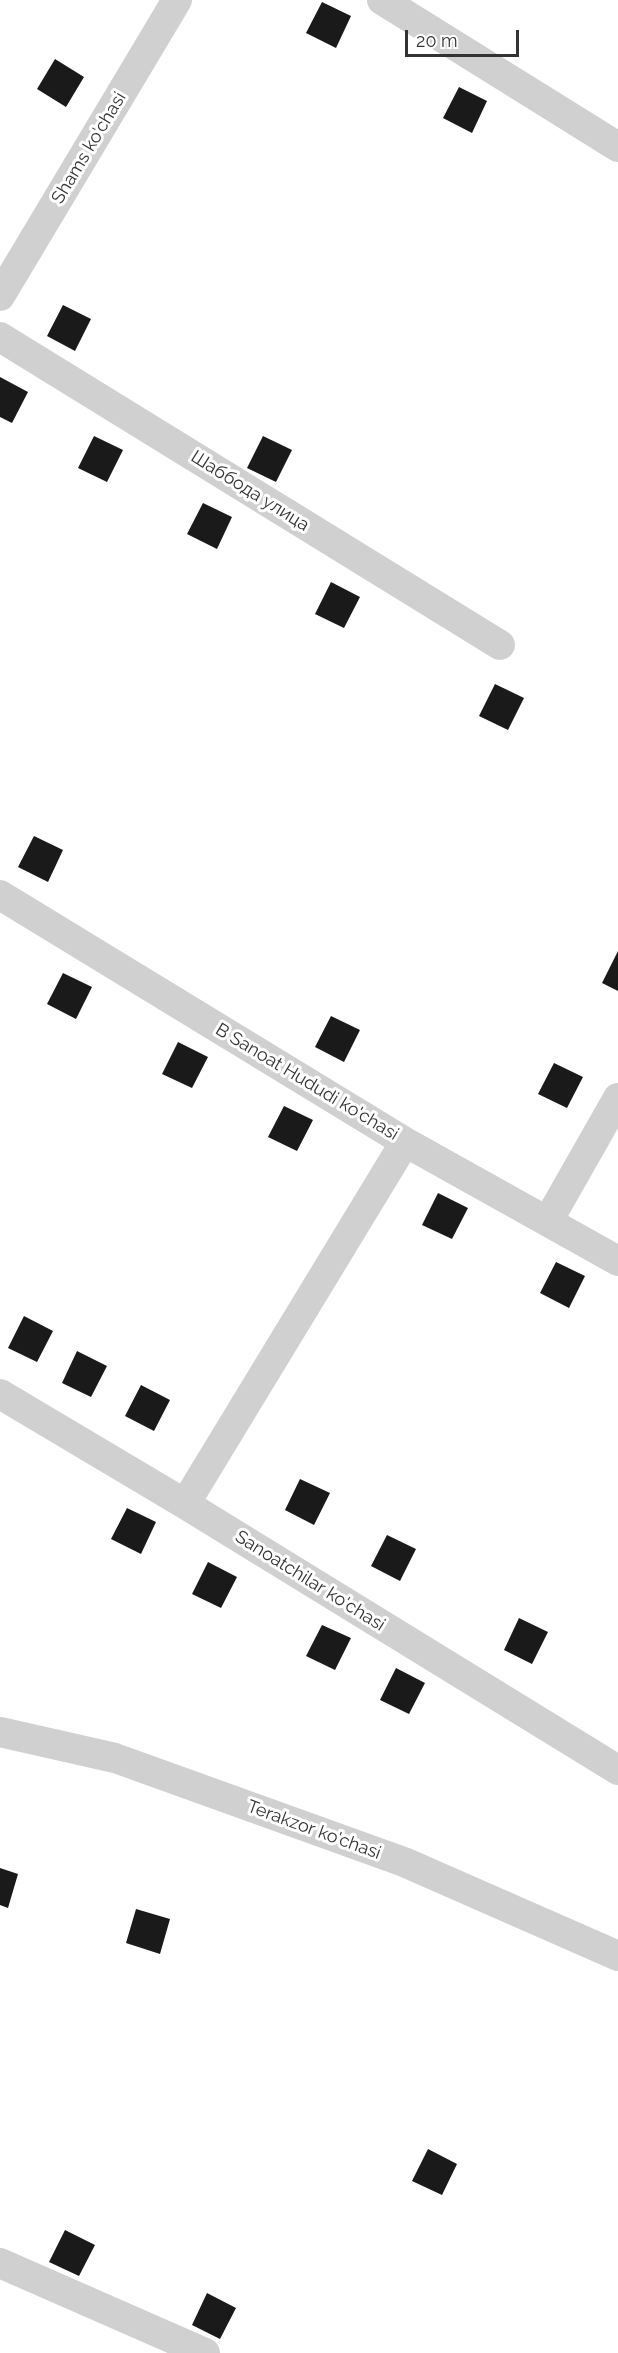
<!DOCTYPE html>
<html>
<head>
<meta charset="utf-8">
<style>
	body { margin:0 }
	#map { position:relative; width:618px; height:2353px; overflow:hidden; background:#fff; font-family:Raleway,sans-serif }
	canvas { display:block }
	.scale { position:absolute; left:405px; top:30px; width:114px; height:27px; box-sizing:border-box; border:3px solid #333; border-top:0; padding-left:8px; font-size:18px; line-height:21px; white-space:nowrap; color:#333; -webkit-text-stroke:4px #fff; paint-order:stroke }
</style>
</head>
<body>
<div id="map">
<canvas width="618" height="2353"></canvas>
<div class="scale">20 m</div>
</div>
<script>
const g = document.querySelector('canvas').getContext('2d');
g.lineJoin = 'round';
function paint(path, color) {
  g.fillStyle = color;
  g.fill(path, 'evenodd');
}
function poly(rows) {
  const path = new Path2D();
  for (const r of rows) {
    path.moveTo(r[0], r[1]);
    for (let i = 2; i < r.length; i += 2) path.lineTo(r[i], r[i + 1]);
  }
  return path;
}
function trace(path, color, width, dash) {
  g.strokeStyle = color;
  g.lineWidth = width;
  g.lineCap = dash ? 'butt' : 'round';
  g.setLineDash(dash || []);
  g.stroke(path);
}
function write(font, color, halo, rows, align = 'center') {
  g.font = font + ' Raleway,sans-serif';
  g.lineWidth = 6;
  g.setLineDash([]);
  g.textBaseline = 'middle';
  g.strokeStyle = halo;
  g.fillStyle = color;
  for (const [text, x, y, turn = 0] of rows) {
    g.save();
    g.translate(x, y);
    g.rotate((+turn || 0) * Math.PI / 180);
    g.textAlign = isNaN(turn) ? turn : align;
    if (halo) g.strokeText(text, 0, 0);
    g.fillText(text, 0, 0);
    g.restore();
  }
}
const building = poly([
	[322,2,351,16,336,48,306,33],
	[55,59,84,77,66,107,37,89],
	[459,87,487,101,472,133,443,118],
	[63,305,91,319,75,351,47,336],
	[0,377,28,392,12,423,0,417],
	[94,436,123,450,107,482,78,468],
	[263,436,292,450,276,482,247,468],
	[203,503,232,517,217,549,187,534],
	[331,582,360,597,344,628,315,614],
	[495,684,524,698,508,730,479,716],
	[34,836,63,850,48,882,18,867],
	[618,951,618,991,602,983],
	[63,973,92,987,76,1019,47,1004],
	[331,1016,360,1030,344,1062,315,1047],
	[178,1042,208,1057,192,1088,162,1074],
	[554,1063,583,1077,567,1108,538,1094],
	[284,1106,313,1120,297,1151,268,1137],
	[438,1193,468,1208,452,1239,422,1225],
	[556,1262,585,1276,569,1308,540,1293],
	[24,1316,53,1331,37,1362,8,1348],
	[77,1351,107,1366,91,1397,62,1383],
	[141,1385,170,1400,154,1431,125,1416],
	[300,1479,330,1493,314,1525,285,1510],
	[127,1508,156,1522,141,1554,111,1539],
	[387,1535,416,1549,400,1581,371,1566],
	[208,1562,237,1577,221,1608,192,1594],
	[519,1618,548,1632,532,1664,504,1650],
	[322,1625,351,1638,335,1670,306,1656],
	[396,1668,425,1683,409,1714,380,1700],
	[0,1868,18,1874,8,1908,0,1905],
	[136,1909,170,1919,160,1954,126,1943],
	[428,2149,457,2164,442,2195,412,2181],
	[65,2230,95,2245,79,2276,49,2262],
	[207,2293,236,2308,220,2339,192,2325]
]);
const street = poly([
	[382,0,618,147],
	[0,296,177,0],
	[0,337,500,645],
	[0,895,405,1142,618,1261],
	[548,1221,618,1098],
	[0,1394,185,1504,618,1770],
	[185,1504,405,1142],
	[0,1732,115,1758,404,1862,618,1956],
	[0,2263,205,2353]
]);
const streetNames = [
	["Shams ko'chasi",89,148,-59],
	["Шаббода улица",250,491,32],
	["B Sanoat Hududi ko'chasi",307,1082,31],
	["Sanoatchilar ko'chasi",310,1581,32],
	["Terakzor ko'chasi",314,1830,20]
];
paint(building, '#1a1a1a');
trace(street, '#d0d0d0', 30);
write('18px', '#333', '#fff', streetNames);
</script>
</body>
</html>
